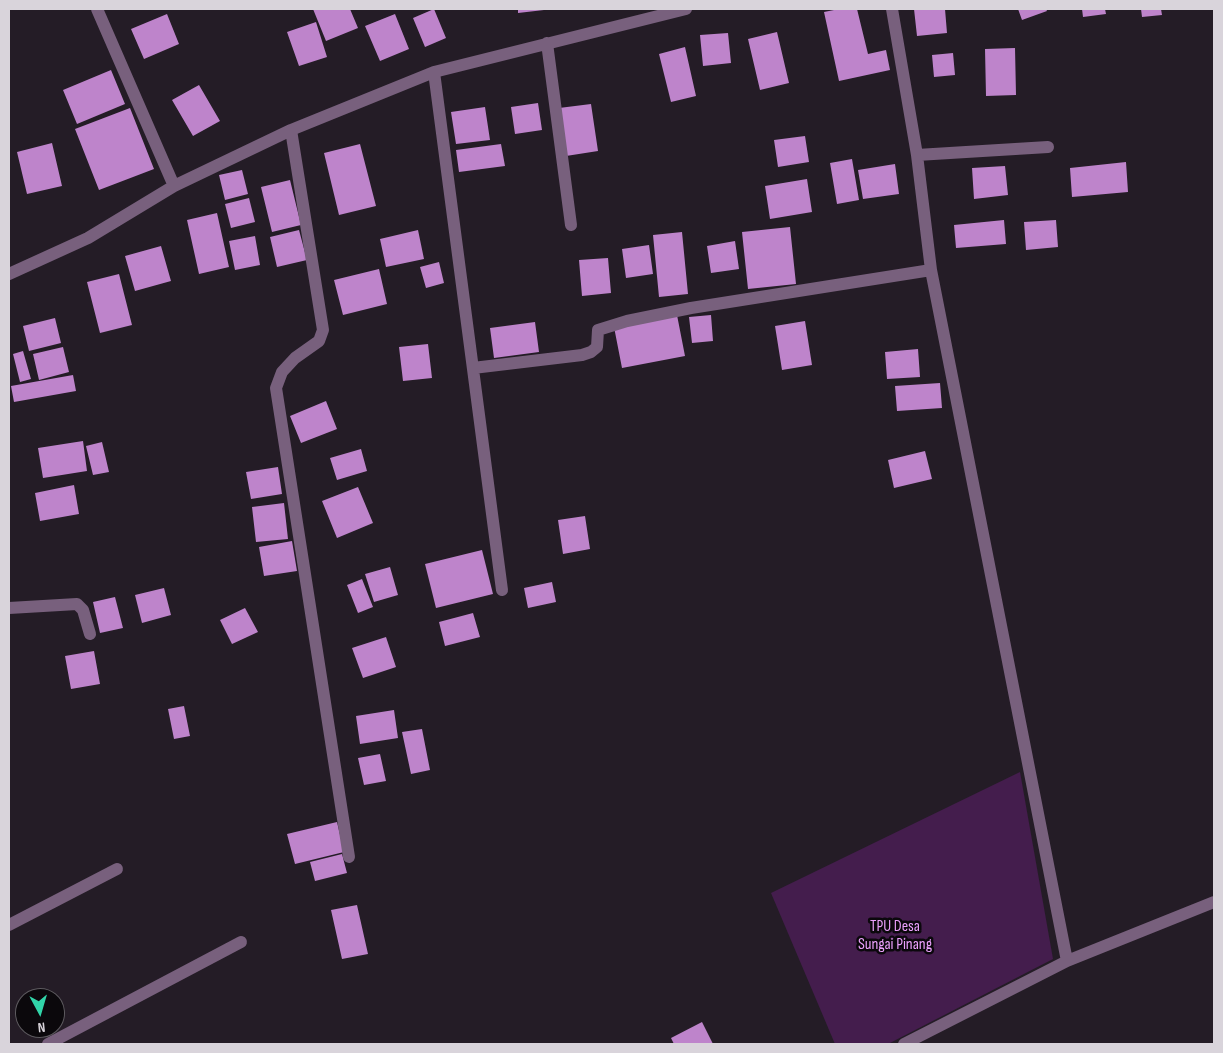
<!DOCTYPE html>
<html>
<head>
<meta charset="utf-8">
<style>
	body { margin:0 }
	#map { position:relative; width:1223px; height:1053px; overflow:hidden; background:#241c26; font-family:"Sofia Sans Condensed",sans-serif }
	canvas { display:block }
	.frame { position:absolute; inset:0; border:10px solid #d9d4db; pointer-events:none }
	.north { position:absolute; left:15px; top:988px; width:50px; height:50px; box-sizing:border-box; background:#0b080c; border:1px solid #5d5a5f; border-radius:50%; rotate:174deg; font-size:14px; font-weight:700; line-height:20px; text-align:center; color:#d9d4db }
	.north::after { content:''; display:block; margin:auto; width:18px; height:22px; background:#31d4a9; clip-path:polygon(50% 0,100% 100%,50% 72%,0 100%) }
</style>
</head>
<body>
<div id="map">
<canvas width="1223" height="1053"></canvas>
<div class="frame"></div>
<div class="north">N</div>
</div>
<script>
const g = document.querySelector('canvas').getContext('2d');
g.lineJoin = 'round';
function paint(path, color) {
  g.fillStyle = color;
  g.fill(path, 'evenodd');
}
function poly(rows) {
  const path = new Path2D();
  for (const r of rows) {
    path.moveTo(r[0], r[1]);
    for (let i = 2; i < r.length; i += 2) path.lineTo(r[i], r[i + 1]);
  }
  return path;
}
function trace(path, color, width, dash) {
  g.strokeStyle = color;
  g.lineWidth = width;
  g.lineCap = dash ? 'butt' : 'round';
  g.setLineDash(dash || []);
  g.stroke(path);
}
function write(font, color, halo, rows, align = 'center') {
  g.font = font + ' "Sofia Sans Condensed",sans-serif';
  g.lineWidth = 5;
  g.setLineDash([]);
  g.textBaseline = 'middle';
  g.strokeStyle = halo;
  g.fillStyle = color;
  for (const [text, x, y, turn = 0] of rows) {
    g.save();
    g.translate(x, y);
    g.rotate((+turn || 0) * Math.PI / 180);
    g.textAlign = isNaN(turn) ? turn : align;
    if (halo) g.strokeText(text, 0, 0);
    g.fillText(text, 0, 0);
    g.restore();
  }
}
const green = poly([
	[1020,772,1053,959,888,1044,835,1044,771,893]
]);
const building = poly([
	[313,9,350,9,358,28,326,41],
	[434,9,446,38,425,47,413,18],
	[518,9,544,9,544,10,518,13],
	[839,9,857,9,868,54,886,50,890,70,839,81,824,12],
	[914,9,945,9,947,33,917,36],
	[1018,9,1046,9,1047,11,1022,20],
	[1082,9,1105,9,1106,14,1083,17],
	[1141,9,1161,9,1162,15,1142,17],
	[167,14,179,44,144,59,131,29],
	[395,14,409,49,380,61,365,26],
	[316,22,327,57,299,66,287,32],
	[777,32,789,83,760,90,748,39],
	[728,33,731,63,703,66,700,35],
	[685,47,696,96,671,102,659,54],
	[1015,48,1016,95,986,96,985,49],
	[953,53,955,75,934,77,932,55],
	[111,70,125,104,77,124,63,90],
	[199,85,220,121,193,136,172,100],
	[538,103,542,130,515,134,511,107],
	[591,104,598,151,566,156,559,108],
	[485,107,490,140,456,144,451,112],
	[130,108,154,169,99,190,75,129],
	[805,136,809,162,778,167,774,140],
	[52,143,62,186,27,194,17,152],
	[360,144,376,206,339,215,324,153],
	[501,144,505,166,459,172,456,150],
	[852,159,859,200,837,204,830,163],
	[1126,162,1128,192,1072,197,1070,168],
	[895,164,899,194,863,199,858,170],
	[1005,166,1008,195,974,199,972,168],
	[242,170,248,194,225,200,219,175],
	[807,179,812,212,770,219,765,186],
	[290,180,301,225,272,232,261,187],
	[249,198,255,222,231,228,225,204],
	[217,213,229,267,199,274,187,220],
	[1004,220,1006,244,956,248,954,225],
	[1056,220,1058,247,1026,250,1024,222],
	[790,227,796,284,748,289,742,232],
	[299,230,307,260,277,267,270,237],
	[418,230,424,259,386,267,380,239],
	[682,232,688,294,659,297,653,235],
	[255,236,260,265,235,270,229,241],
	[735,241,739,269,711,273,707,246],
	[649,245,653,274,626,278,622,249],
	[161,246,171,281,135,291,125,256],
	[608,258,611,293,582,296,579,260],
	[439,262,444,283,426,288,420,267],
	[379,269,387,304,343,315,334,280],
	[119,274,132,325,100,333,87,282],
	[677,315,685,356,622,368,614,327],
	[711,315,713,341,692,343,689,317],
	[55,318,61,343,29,351,23,326],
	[805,321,812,365,782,370,775,326],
	[535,322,539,352,494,358,490,328],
	[428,344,432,378,403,381,399,347],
	[63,347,69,372,39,380,33,354],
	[918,349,920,377,887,379,885,352],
	[23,351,31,379,20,382,13,354],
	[73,375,76,391,14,402,11,386],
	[940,383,942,408,897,411,895,386],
	[326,401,337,429,301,443,290,416],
	[83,441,87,471,43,478,38,448],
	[102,442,109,472,93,475,86,446],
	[361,449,367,471,337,480,330,458],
	[925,451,932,479,894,488,888,460],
	[278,467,282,494,251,499,246,472],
	[74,485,79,514,40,521,35,493],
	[358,487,373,523,337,538,322,501],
	[284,503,288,539,256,542,252,507],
	[585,516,590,549,563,554,558,520],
	[292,541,297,571,264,576,259,547],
	[482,550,493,594,436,608,425,564],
	[390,567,398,595,374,602,365,574],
	[362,579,373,607,358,613,347,585],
	[552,582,556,602,528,608,524,588],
	[164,588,171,615,142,623,135,595],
	[115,597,123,628,100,633,93,602],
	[245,608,258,632,232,644,220,620],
	[473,613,480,637,445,646,439,622],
	[386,637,396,667,363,678,352,648],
	[94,651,100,684,71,689,65,656],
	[184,706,190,736,174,739,168,709],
	[394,710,398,738,360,744,356,716],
	[422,729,430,770,411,774,402,732],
	[380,754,386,781,364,785,358,758],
	[337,822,344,852,295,864,287,834],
	[342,854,347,873,315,881,310,862],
	[357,905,368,954,342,959,331,910],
	[702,1022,713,1044,674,1044,671,1038]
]);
const minor = poly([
	[97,9,174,186],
	[892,9,917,155,931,270,1067,961],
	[547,43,571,225],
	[434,72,502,590],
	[291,130,323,330,319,341,295,358,282,372,276,388,349,857],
	[917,155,1048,147],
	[9,274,88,238,174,186,291,130,434,72,686,9],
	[473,368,582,355,591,352,597,347,598,330,627,321,691,308,931,270],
	[9,608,77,604,83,610,90,634],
	[9,925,117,869],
	[48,1044,241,942],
	[904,1044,1067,961,1214,902]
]);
const parkNames = [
	["TPU Desa",895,927],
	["Sungai Pinang",895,945]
];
paint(green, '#441d4d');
paint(building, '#be84cb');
trace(minor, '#78607d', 12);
write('16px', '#eba0fc', '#0b080c', parkNames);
</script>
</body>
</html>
